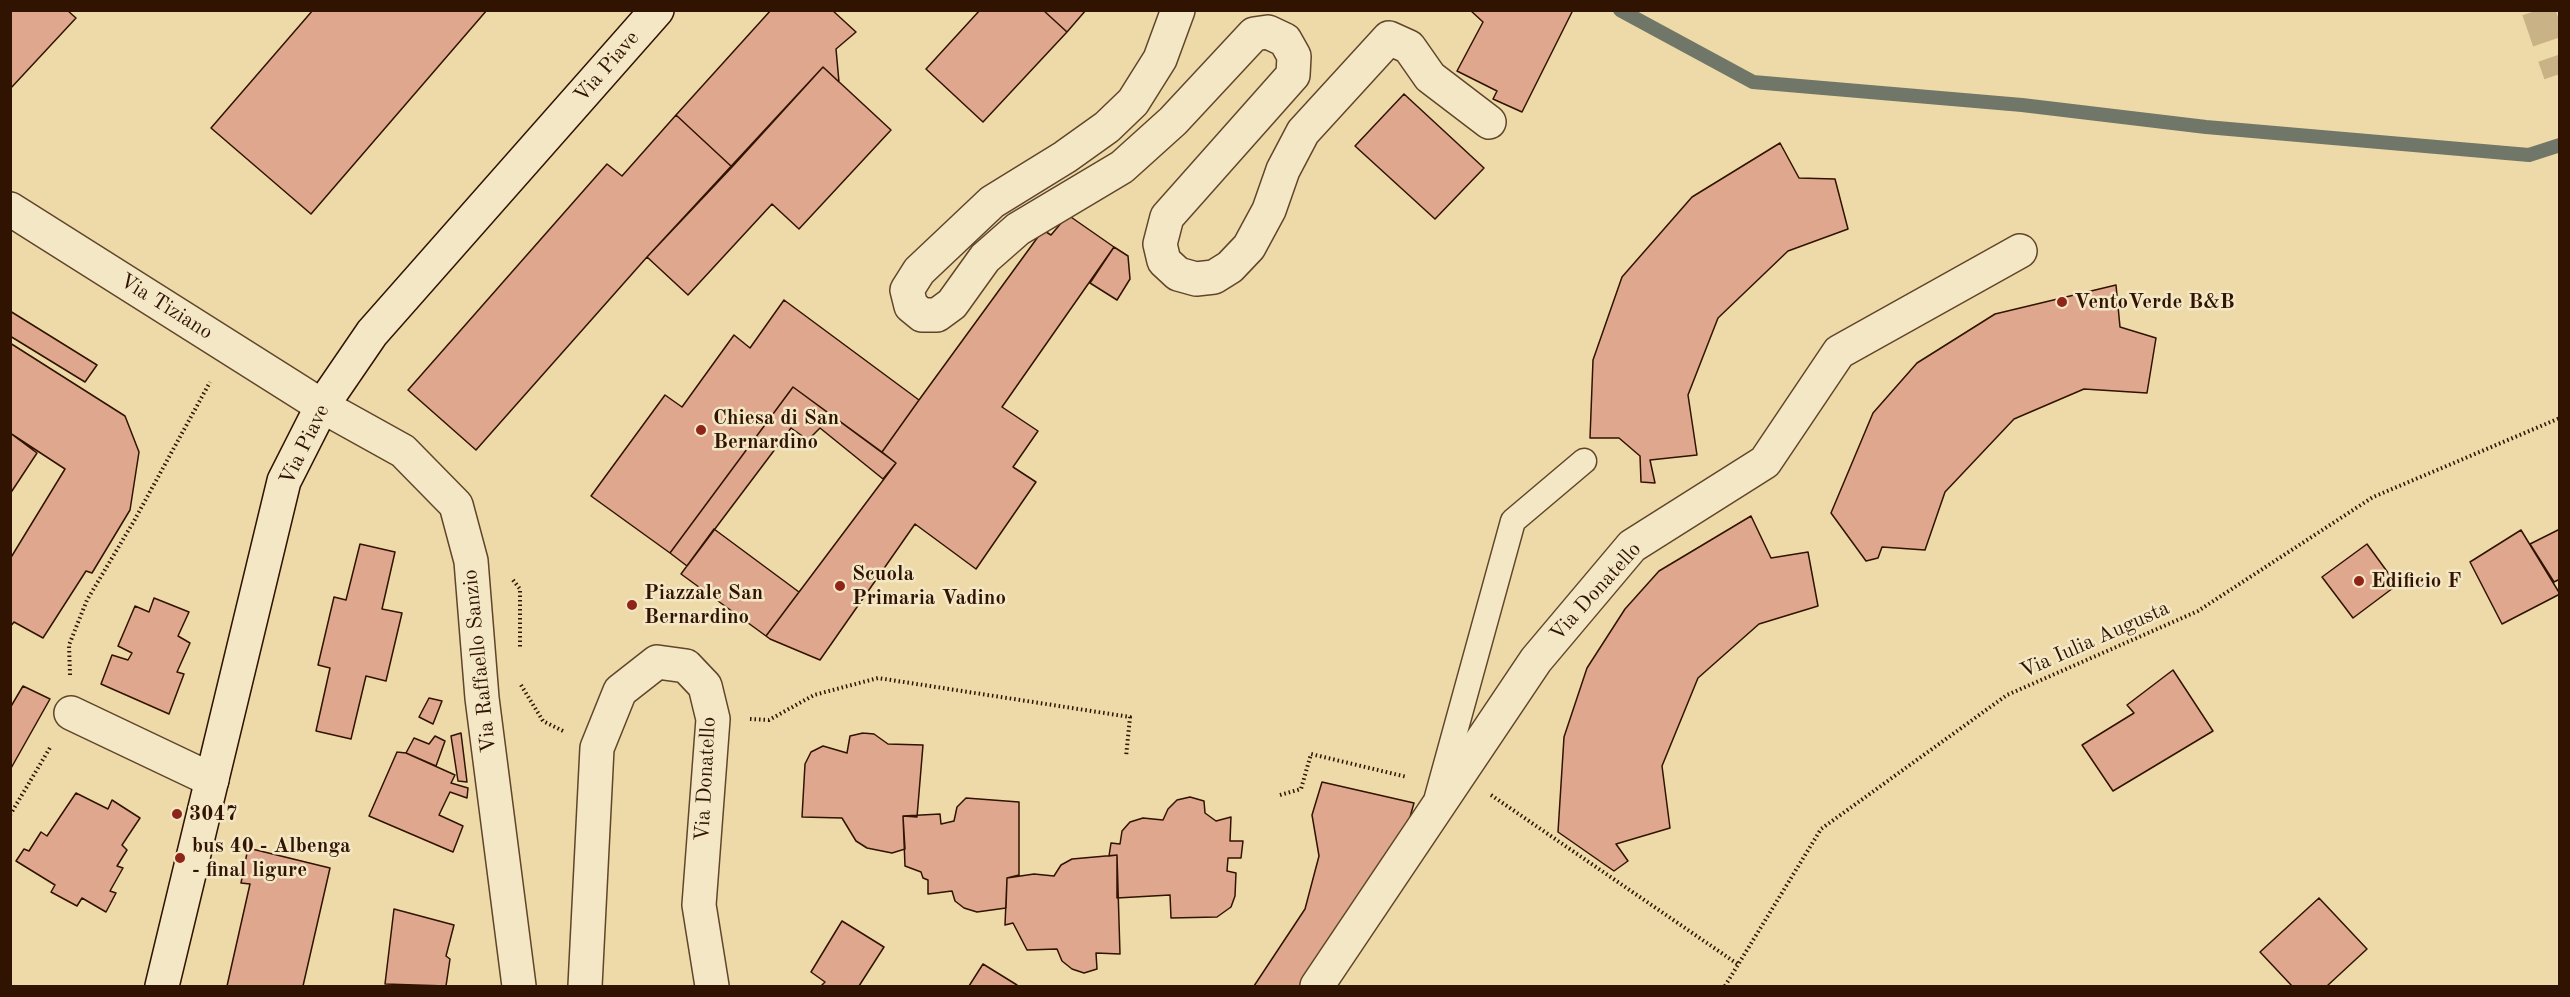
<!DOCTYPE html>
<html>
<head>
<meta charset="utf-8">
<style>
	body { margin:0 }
	#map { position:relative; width:2570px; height:997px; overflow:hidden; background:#eedaa8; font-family:"Old Standard TT",serif }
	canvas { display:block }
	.frame { position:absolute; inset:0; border:12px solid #301300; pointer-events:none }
</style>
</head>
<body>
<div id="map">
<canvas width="2570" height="997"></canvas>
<div class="frame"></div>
</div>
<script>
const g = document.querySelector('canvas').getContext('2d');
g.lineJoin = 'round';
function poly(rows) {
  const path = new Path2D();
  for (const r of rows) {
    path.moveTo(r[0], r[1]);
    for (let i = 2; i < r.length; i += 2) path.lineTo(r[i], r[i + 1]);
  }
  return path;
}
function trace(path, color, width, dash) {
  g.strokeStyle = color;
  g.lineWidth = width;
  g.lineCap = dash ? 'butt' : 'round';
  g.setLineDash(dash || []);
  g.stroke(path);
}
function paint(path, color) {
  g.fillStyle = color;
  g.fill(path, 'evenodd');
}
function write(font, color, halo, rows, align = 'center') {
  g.font = font + ' "Old Standard TT",serif';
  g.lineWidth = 5;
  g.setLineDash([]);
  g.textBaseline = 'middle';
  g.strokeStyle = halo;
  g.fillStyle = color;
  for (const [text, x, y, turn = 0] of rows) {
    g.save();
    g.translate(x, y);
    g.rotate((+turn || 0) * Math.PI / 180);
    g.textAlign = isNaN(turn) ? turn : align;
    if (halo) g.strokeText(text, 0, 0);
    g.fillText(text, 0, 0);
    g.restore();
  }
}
const stream = poly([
	[1620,10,1753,82,2022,105,2206,127,2529,155,2560,145]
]);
const building = poly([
	[10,10,67,10,76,18,10,89,10,10],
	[313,10,487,10,311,214,211,128,313,10],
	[771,10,832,10,856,32,836,49,839,82,823,67,732,167,676,115,771,10],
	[980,10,1043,10,1067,32,983,122,926,69,980,10],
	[1043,10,1086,10,1067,32,1043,10],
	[1470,10,1573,10,1522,112,1493,99,1497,91,1457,71,1483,22,1470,10],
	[823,67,891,130,799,229,772,204,688,295,647,257,823,67],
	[1404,94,1484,168,1435,219,1355,146,1404,94],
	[676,115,732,167,647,257,476,450,408,390,607,164,622,176,676,115],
	[1780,143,1799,178,1835,179,1848,229,1788,251,1718,318,1688,395,1697,455,1650,460,1655,483,1641,482,1640,456,1619,438,1590,438,1593,360,1622,277,1692,197,1780,143],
	[1068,215,1114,247,1002,407,1038,431,1013,467,1036,482,976,569,915,524,820,660,770,639,766,636,896,463,882,452,919,400,1043,230,1051,235,1068,215],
	[1114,247,1128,256,1130,279,1117,300,1090,283,1114,247],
	[2116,285,2120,327,2156,338,2147,393,2084,389,2014,419,1945,492,1925,550,1882,547,1878,558,1866,561,1831,513,1873,413,1917,363,1995,314,2116,285],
	[784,300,919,400,882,452,793,387,670,553,591,496,665,395,682,407,734,335,750,348,784,300],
	[10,311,97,365,85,382,10,336,10,311],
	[10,343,125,416,139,452,130,510,92,573,86,571,43,638,14,622,10,627,10,559,65,469,10,433,10,343],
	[793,387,896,463,883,479,820,428,808,440,791,428,687,566,670,553,793,387],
	[10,433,37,453,10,494,10,433],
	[1751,516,1771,558,1808,552,1818,606,1759,624,1698,678,1662,766,1670,828,1616,844,1628,861,1614,871,1558,832,1564,737,1587,668,1625,609,1659,571,1751,516],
	[714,529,799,592,766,636,681,574,714,529],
	[2560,529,2560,579,2554,582,2530,544,2560,529],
	[2521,530,2560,594,2502,624,2470,562,2521,530],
	[360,544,395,552,382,609,402,613,386,681,366,676,351,739,316,731,330,668,318,665,334,597,346,600,360,544],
	[2367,544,2397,585,2353,618,2322,577,2367,544],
	[154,598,189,612,178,636,190,643,177,672,184,674,169,714,101,684,112,655,128,660,132,653,118,646,135,606,149,612,154,598],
	[2173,670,2213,731,2113,791,2082,745,2134,713,2127,705,2173,670],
	[23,686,50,699,10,770,10,708,23,686],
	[429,698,442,701,433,724,419,717,429,698],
	[461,733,467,782,458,781,451,736,461,733],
	[863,733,874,734,888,744,923,745,917,817,903,816,905,849,892,853,867,848,856,841,842,818,802,817,805,764,811,752,823,746,847,753,850,736,863,733],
	[435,736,445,741,436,766,406,753,414,738,429,744,435,736],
	[397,752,406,753,455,775,451,783,468,788,467,798,450,792,439,815,463,826,453,852,369,816,397,752],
	[1322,782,1414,803,1408,824,1300,986,1254,986,1305,909,1319,856,1312,815,1322,782],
	[76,793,108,809,112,800,140,818,122,845,127,850,117,866,123,868,110,891,116,893,106,912,82,898,77,906,51,892,55,885,16,861,24,849,29,851,41,832,47,836,76,793],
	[1190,797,1204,801,1205,813,1216,821,1231,817,1230,841,1243,841,1241,858,1228,858,1227,871,1236,873,1235,896,1231,907,1217,917,1171,918,1170,895,1117,898,1117,855,1109,856,1111,843,1120,844,1122,831,1130,822,1143,818,1163,820,1168,809,1177,800,1190,797],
	[966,798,1019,802,1019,875,1007,878,1006,908,977,912,964,908,955,901,952,891,928,894,928,880,923,878,921,872,905,866,903,816,940,814,941,824,954,821,957,807,966,798],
	[248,848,330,868,303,986,227,986,250,884,241,883,248,848],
	[1117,855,1120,954,1096,953,1097,969,1084,973,1072,969,1062,961,1057,949,1027,950,1013,923,1005,925,1007,878,1034,874,1054,876,1061,865,1072,859,1117,855],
	[2319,898,2367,949,2327,986,2292,986,2260,952,2319,898],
	[394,909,454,925,446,956,450,959,446,986,385,984,394,909],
	[842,921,884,947,859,986,821,986,825,982,811,972,842,921],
	[983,964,1017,985,1017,986,969,986,983,964]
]);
const primaryTunnel = poly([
	[2538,10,2560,74]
]);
const path = poly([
	[513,580,520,589,520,648],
	[70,675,69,645,87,600,134,521,210,382],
	[521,685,543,721,563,731],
	[750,719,769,720,814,695,878,678,1130,717,1126,757],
	[1280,795,1301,789,1311,754,1407,777],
	[1491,795,1739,965],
	[10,815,51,746],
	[1725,986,1821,829,2007,695,2198,611,2373,497,2560,418]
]);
const service = poly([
	[1437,797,1513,521,1584,461]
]);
const minor = poly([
	[1178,10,1160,59,1133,102,1107,127,1065,157,992,202,919,271,907,290,911,306,922,315,937,315,952,304,985,258,1018,229,1122,167,1173,121,1254,34,1268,32,1285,40,1294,56,1293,75,1167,217,1160,244,1164,261,1178,274,1196,279,1214,277,1230,267,1249,247,1269,210,1283,170,1303,132,1389,38,1409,47,1430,77,1489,122],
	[10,209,322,406,403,451,456,505,471,561,482,698,519,986],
	[71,713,212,780],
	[585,986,597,748,620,691,657,662,686,666,705,686,713,719,699,905,712,986],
	[1317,986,1536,660,1632,546,1765,462,1839,352,2020,251]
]);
const secondary = poly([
	[162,986,284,481,322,406,372,333,657,10]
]);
const markers = [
	[2062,302,6,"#8f2418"],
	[701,430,6,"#8f2418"],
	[2359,581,6,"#8f2418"],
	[840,586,6,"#8f2418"],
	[632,605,6,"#8f2418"],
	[177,814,6,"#8f2418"],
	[180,858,6,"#8f2418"]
];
const streetNames = [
	["Via Piave",607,67,-49],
	["Via Tiziano",166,307,32],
	["Via Piave",305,445,-64],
	["Via Donatello",1596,592,-48],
	["Via Iulia Augusta",2095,640,-24],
	["Via Raffaello Sanzio",480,661,-96],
	["Via Donatello",706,779,-87]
];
const poiNames = [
	["VentoVerde B&B",2074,302],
	["Chiesa di San",713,418],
	["Bernardino",713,442],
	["Scuola",852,574],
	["Primaria Vadino",852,598],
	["Edificio F",2371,581],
	["Piazzale San",644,593],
	["Bernardino",644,617],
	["3047",189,814],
	["bus 40 - Albenga",192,846],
	["- final ligure",192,870]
];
trace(stream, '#707768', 14);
paint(building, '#dfa78d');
trace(building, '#301300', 1.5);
trace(primaryTunnel, '#c8b286', 33, [33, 16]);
trace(service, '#60452a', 27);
trace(minor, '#60452a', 36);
trace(secondary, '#301300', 36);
trace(path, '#301300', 4, [1.5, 3]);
trace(service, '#f4e7c6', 24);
trace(minor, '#f4e7c6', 33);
trace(secondary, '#f4e7c6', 33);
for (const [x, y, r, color] of markers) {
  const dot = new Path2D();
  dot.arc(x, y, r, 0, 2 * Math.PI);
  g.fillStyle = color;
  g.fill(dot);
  trace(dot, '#f4e7c6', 2);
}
write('21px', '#301300', '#f4e7c6', streetNames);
write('bold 21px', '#301300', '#f4e7c6', poiNames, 'left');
</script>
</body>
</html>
